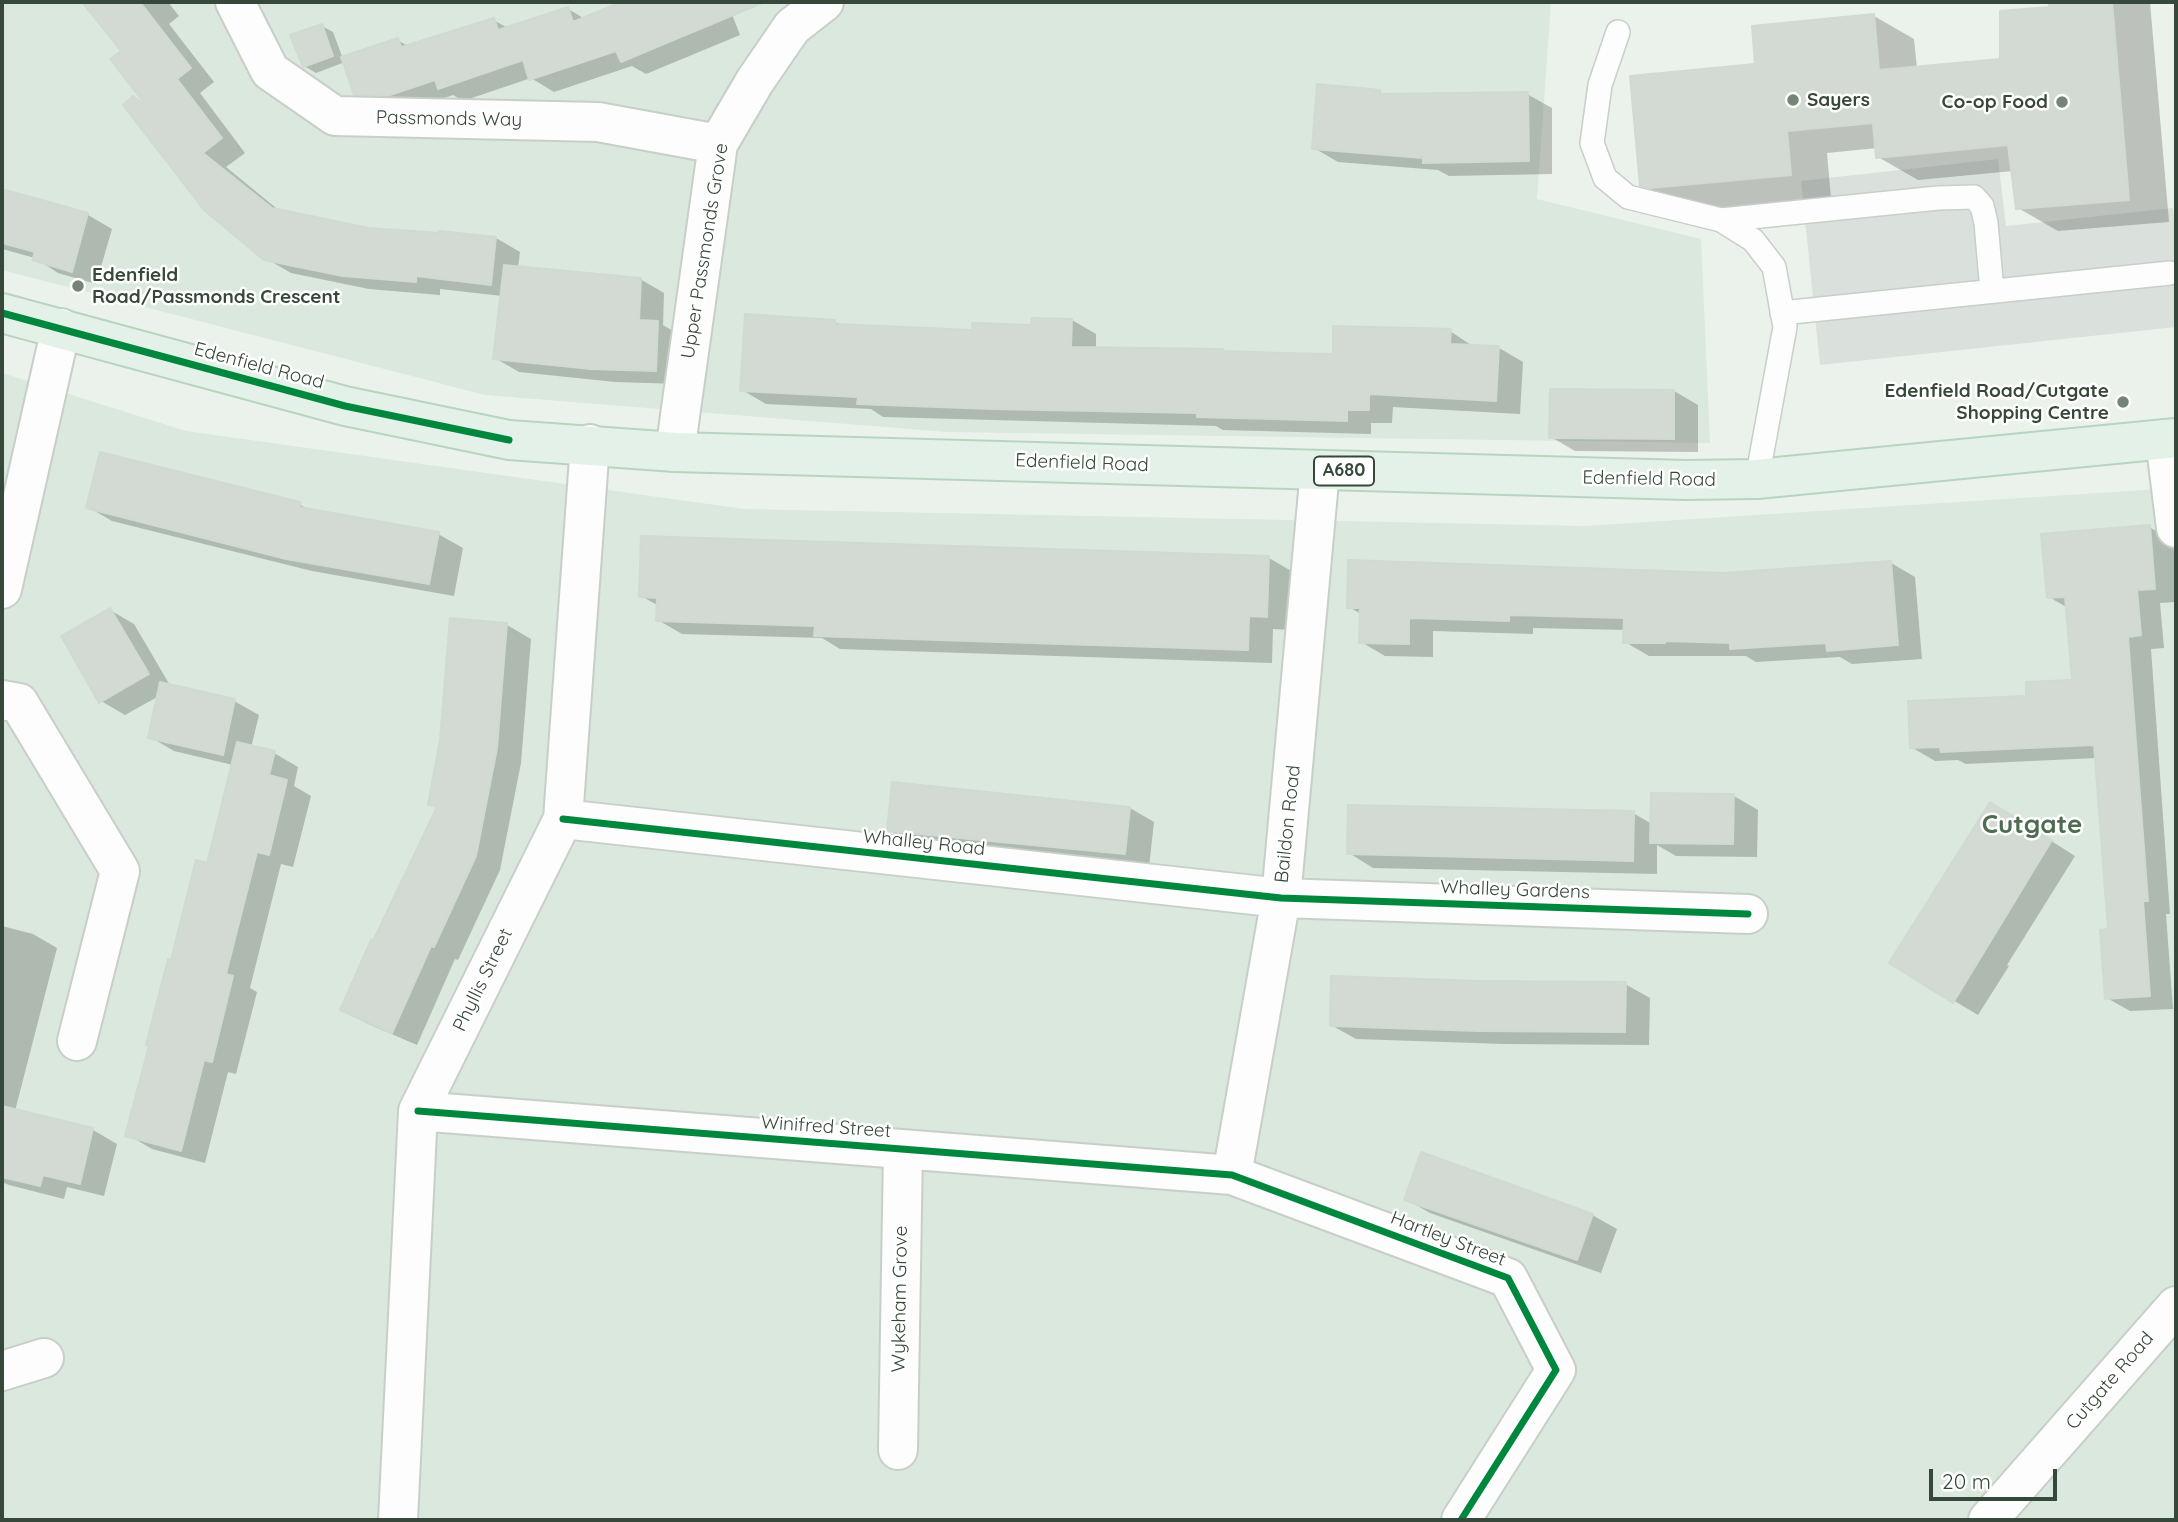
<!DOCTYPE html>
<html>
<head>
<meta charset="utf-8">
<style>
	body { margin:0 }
	#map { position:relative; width:2178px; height:1522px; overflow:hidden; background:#ebf2ec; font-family:Quicksand,sans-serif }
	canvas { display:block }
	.frame { position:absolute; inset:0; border:4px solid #364839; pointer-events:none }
	.scale { position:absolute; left:1929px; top:1469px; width:128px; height:32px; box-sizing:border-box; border:4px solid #364839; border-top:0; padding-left:9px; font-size:21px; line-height:24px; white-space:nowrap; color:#364839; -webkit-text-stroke:5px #fff; paint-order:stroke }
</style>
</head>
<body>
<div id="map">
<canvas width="2178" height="1522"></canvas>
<div class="frame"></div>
<div class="scale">20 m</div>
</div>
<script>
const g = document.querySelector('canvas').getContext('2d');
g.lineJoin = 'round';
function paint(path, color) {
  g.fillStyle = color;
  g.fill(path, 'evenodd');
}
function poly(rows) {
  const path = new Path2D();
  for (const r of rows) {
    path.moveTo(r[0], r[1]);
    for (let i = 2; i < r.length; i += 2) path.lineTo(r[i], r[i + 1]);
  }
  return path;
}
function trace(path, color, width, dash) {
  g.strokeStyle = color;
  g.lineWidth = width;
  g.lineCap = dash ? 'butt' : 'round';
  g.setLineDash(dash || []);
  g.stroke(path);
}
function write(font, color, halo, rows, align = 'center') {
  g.font = font + ' Quicksand,sans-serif';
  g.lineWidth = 5;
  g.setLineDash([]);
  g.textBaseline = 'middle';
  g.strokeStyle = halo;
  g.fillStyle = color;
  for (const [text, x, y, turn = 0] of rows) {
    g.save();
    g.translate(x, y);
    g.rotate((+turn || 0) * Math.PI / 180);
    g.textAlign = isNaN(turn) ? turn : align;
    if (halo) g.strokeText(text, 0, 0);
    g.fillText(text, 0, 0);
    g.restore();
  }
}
const residential = poly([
	[2,2,1551,2,1537,199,1701,239,1710,443,947,432,485,395,2,270],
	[2,373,186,431,744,509,1585,526,2145,490,2176,485,2176,1520,2,1520]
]);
const parking = poly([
	[1998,159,2006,226,2173,208,2176,240,2176,327,1820,365,1801,181]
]);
const shadow = poly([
	[85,2,168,2,179,16,169,24,214,82,200,93,245,153,226,167,281,212,369,230,496,238,520,252,518,268,640,279,664,293,663,325,682,336,680,384,615,382,519,372,495,358,502,296,440,289,440,295,369,289,291,273,265,258,133,98,150,108,123,52],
	[625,2,723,2,728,4,740,35,646,74,632,66,554,92,531,78,463,101,453,95,415,108,379,107,356,93,345,62,316,73,304,66,322,26,333,32,343,59,397,40,408,46,493,20,508,28,568,9,585,19],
	[2050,2,2150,2,2169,222,2058,231,2018,208,2013,171,1918,180,1878,157,1877,148,1827,153,1831,198,1692,210,1682,208,1642,184,1757,66,1874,16,1914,39,1917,68,2002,60,2051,9],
	[1379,92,1386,95,1527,94,1552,108,1552,174,1449,176,1438,170,1338,162,1314,148],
	[2,190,88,215,112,229,96,284,58,273,35,258,2,249],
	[1072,320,1096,334,1096,349,1335,356,1450,331,1474,347,1499,348,1523,362,1520,414,1393,407,1392,423,1371,423,1371,434,1223,430,1216,426,883,417,871,409,766,404,742,390,835,322,843,326,973,332,1033,327],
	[1674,391,1698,405,1698,452,1575,451,1551,437],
	[299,504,311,511,438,534,463,548,454,596,312,571,112,521,88,507],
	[2149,527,2173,540,2176,580,2176,602,2160,603,2164,648,2151,649,2170,914,2166,914,2173,1009,2130,1011,2107,998,2110,931,2097,758,1966,764,1958,760,1935,761,1911,747,2028,697,2074,682,2068,608,2049,597],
	[1269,558,1293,572,1291,630,1273,629,1272,663,840,649,822,638,682,634,658,620,659,606,641,596],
	[1891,563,1915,577,1922,659,1852,664,1840,657,1756,662,1746,656,1649,656,1625,642,1625,630,1533,628,1533,634,1433,631,1433,657,1385,656,1361,642,1361,614,1349,607],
	[110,610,134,624,171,687,234,701,259,715,251,748,274,753,298,767,294,786,311,796,293,867,281,864,250,988,257,992,236,1074,228,1072,205,1163,152,1149,128,1135,172,962,208,865,233,765,174,751,150,737,159,696,125,715,101,701],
	[507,625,531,639,521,763,500,870,458,960,455,959,417,1045,366,1023,342,1009,437,808,430,804],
	[1734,796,1758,810,1757,857,1676,856,1657,845,1657,874,1373,868,1349,853,1633,813,1652,824],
	[1130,808,1154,822,1149,867,913,844,889,830],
	[2015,818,2075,856,2007,965,2009,966,1978,1015,1891,963],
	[2,926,33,934,57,948,15,1111,93,1130,117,1144,104,1196,67,1187,64,1199,9,1185,2,1182],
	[1479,983,1625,984,1650,998,1649,1045,1504,1044,1356,1039,1331,1025],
	[1406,1199,1592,1215,1617,1229,1601,1273,1430,1213]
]);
const building = poly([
	[82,2,140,2,191,68,177,79,222,138,203,153,272,208,369,228,439,233,439,231,496,237,491,285,416,276,416,282,343,276,264,260,204,210,123,105,133,96,148,108,110,59,121,51,82,2],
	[621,2,762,3,621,62,616,51,529,80,523,60,438,89,435,80,390,95,354,95,341,57,398,38,401,47,494,18,498,30,568,7,573,22,621,2],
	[2049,2,2112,2,2129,200,2016,209,2008,145,1876,158,1873,123,1787,131,1791,175,1650,188,1640,186,1630,76,1755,64,1752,26,1874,14,1879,70,2000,59,2000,11,2049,7,2049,2],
	[322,24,333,56,303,67,290,35,322,24],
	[1317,84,1380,90,1380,94,1528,92,1529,161,1423,163,1423,158,1312,149,1317,84],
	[2,189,88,213,72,272,32,260,35,252,2,243,2,189],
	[504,265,641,278,639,320,658,321,656,371,591,369,493,359,504,265],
	[745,314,835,320,835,324,972,330,972,323,1031,325,1032,318,1072,319,1071,347,1223,349,1223,351,1283,353,1333,354,1333,326,1451,329,1450,344,1499,346,1496,401,1369,394,1369,410,1347,410,1347,421,1197,417,1197,413,992,409,857,404,858,397,740,391,745,314],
	[1550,389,1674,390,1674,439,1549,438,1550,389],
	[100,452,300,502,299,507,439,532,429,584,286,559,86,508,100,452],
	[2150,525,2155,589,2137,590,2141,635,2128,637,2148,901,2143,901,2150,996,2105,999,2100,930,2108,929,2094,745,1941,752,1940,747,1910,748,1908,701,2026,696,2026,682,2072,680,2065,597,2047,598,2041,534,2150,525],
	[641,536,1269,556,1267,617,1249,616,1248,650,814,636,815,626,656,621,657,598,639,597,641,536],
	[1348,560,1724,573,1891,561,1898,645,1827,651,1826,643,1730,649,1730,643,1665,641,1665,643,1623,643,1624,618,1509,615,1509,621,1409,618,1409,644,1359,643,1360,608,1347,608,1348,560],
	[110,608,149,674,99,703,61,636,110,608],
	[450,618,507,623,497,748,476,856,434,947,431,946,392,1033,340,1010,371,940,373,941,437,807,428,805,440,740,450,618],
	[160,682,235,699,223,755,148,738,160,682],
	[237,742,275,751,269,775,287,780,269,855,257,852,226,974,233,976,212,1062,204,1060,181,1151,125,1136,149,1046,146,1045,168,959,171,960,196,860,207,863,237,742],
	[892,782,1130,807,1125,854,887,831,892,782],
	[1651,793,1734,794,1733,844,1650,843,1651,793],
	[1990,802,2052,840,1953,1003,1889,963,1990,802],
	[1348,805,1634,811,1633,861,1347,854,1348,805],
	[1331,976,1479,981,1626,982,1625,1032,1478,1031,1330,1026,1331,976],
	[2,1106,93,1128,80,1184,43,1175,40,1186,2,1177,2,1106],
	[1421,1152,1593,1214,1577,1260,1404,1200,1421,1152]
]);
const service = poly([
	[1618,32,1600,85,1592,143,1605,178,1628,197,1721,220,1753,240,1774,267,1785,327,1757,479],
	[1721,220,1938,198,1974,197,1982,206,1986,223,1992,291],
	[1782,313,2170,273]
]);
const minor = poly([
	[235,2,270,71,335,116,598,122,718,144],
	[2165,439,2176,528],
	[675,452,718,144,755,81,792,27,824,2],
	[2,589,61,328],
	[2,700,19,703,120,871,77,1041],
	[563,819,1281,898,1748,914],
	[418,1111,1232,1175,1508,1278,1556,1370,1461,1520],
	[1232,1175,1281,898,1320,470],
	[2,1371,44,1358],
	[898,1450,903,1149],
	[398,1520,418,1111,563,819,590,444],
	[1988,1520,2176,1306]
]);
const primary = poly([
	[2,313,345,406,509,440,675,452,1686,480,1757,479,2176,438]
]);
const cycleway = poly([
	[2,313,345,406,509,440],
	[563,819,1281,898,1748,914],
	[418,1111,1232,1175,1508,1278,1556,1370,1461,1520]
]);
const markers = [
	[1793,100,7,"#758478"],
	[2062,102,7,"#758478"],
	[78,286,7,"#758478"],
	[2123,402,7,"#758478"]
];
const shields = [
	[1344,471,60]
];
const shieldNames = [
	["A680",1344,471]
];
const poiNames = [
	["Sayers",1807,100],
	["Co-op Food",2048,102,"right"],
	["Edenfield",92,275],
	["Road/Passmonds Crescent",92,297],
	["Edenfield Road/Cutgate",2109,391,"right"],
	["Shopping Centre",2109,413,"right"]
];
const streetNames = [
	["Passmonds Way",449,119,1],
	["Upper Passmonds Grove",705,251,-81],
	["Edenfield Road",259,366,15],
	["Edenfield Road",1082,463,2],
	["Edenfield Road",1649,479,1],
	["Baildon Road",1288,824,-84],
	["Whalley Road",924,843,6],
	["Whalley Gardens",1515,890,2],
	["Phyllis Street",483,980,-64],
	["Winifred Street",826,1127,4],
	["Hartley Street",1448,1239,21],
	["Wykeham Grove",900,1299,-89],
	["Cutgate Road",2110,1381,-49]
];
const districtNames = [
	["Cutgate",2032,825]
];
paint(residential, '#dae8dd');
paint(parking, '#dae1dc');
paint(shadow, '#0003');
paint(building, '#d2dad3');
trace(building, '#d0dad2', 2);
trace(service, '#c7cfc8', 26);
trace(minor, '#c7cfc8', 42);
trace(primary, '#b7d5be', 42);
trace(service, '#fcfdfc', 23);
trace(minor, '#fcfdfc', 38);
trace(primary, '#e4f1e8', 38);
trace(cycleway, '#00873e', 7);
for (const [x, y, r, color] of markers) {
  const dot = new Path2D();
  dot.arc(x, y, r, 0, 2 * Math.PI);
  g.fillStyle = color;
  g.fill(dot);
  trace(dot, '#fff', 2.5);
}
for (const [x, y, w] of shields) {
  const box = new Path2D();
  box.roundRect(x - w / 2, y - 14.5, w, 29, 5);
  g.fillStyle = '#fff';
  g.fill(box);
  trace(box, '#364839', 2);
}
write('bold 18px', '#364839', null, shieldNames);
write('bold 19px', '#364839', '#fff', poiNames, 'left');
write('19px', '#364839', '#fff', streetNames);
write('bold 26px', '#4d6c51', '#fff', districtNames);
</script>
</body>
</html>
